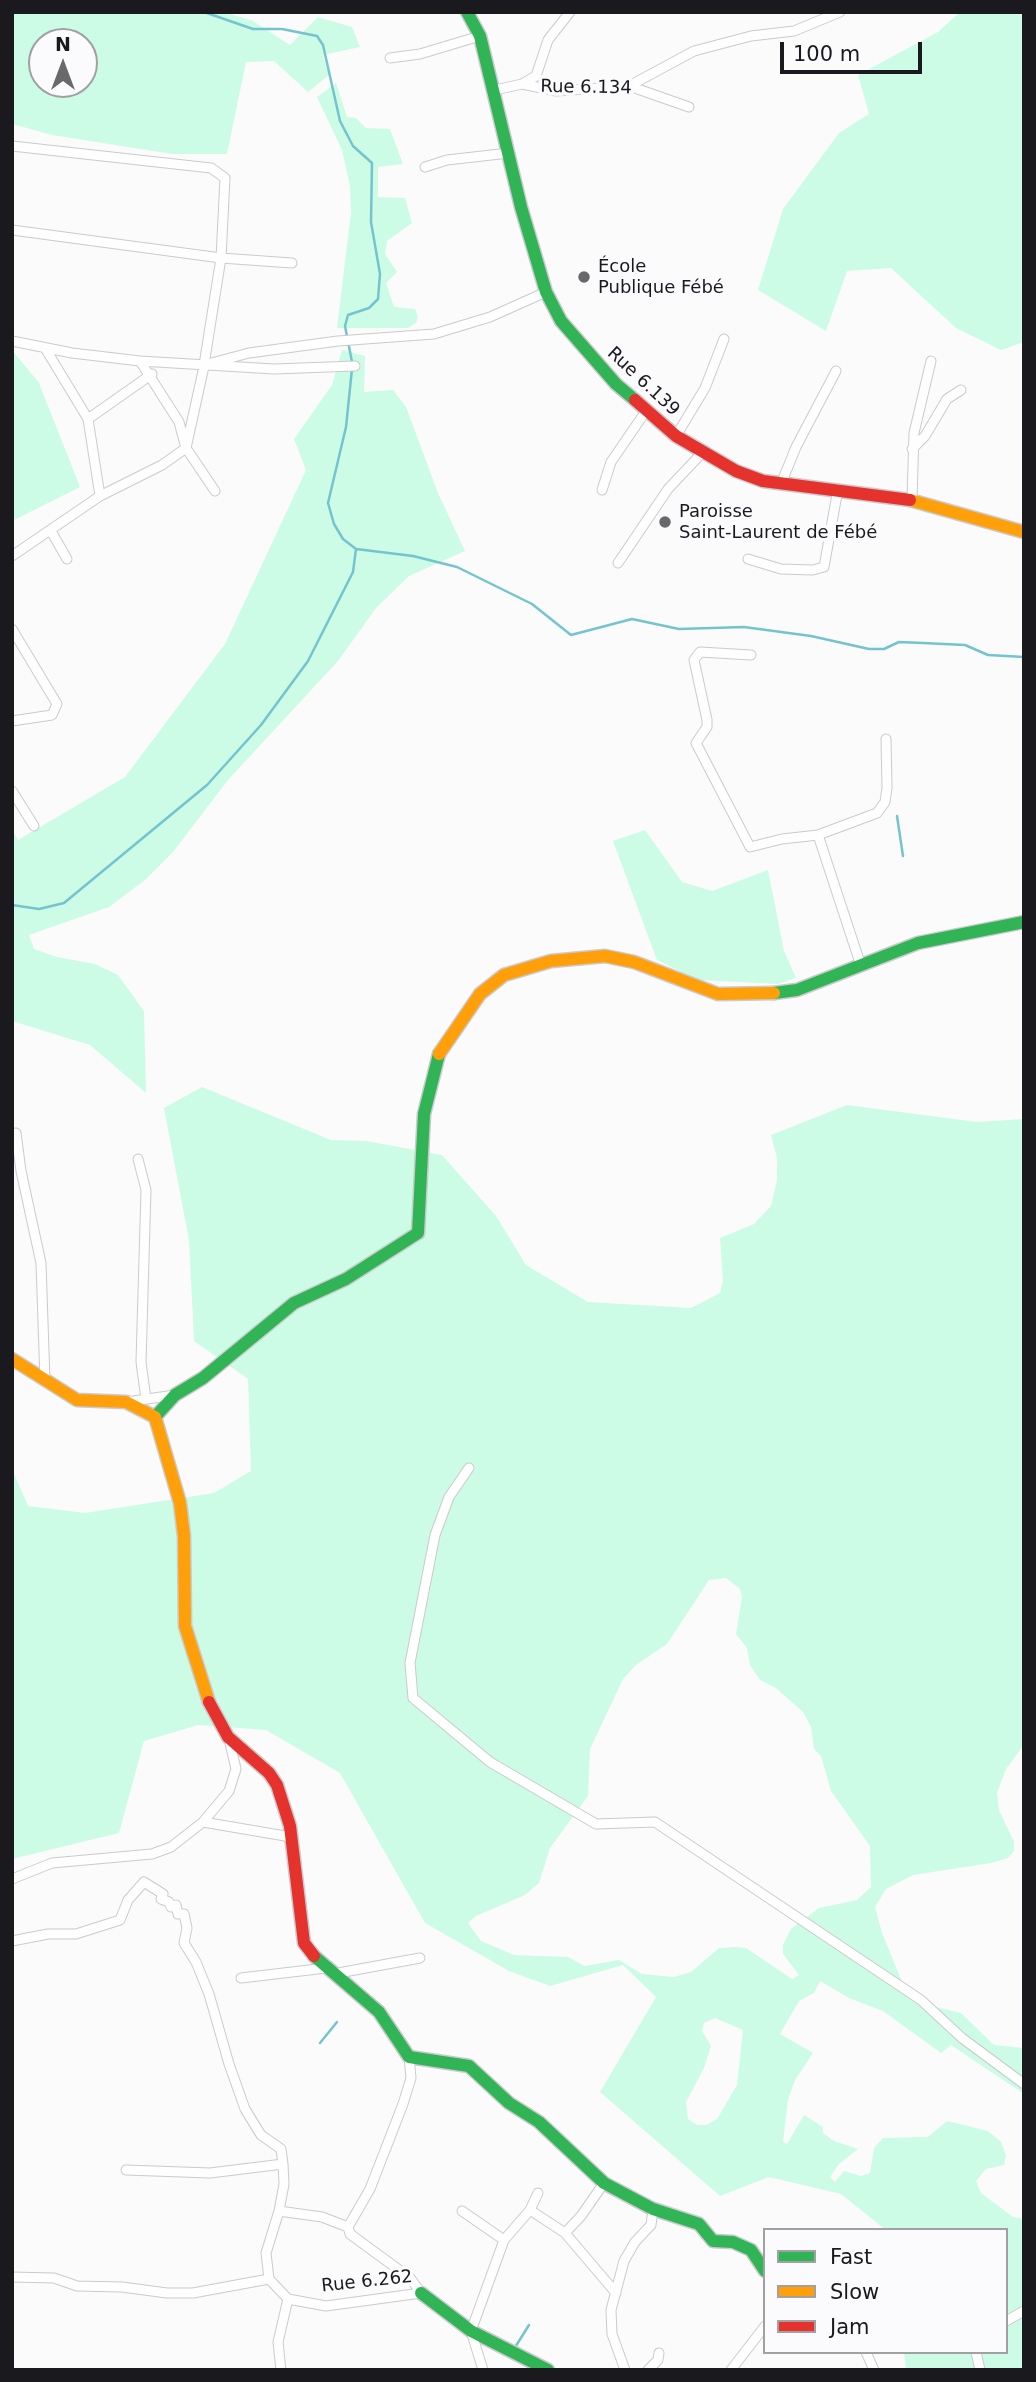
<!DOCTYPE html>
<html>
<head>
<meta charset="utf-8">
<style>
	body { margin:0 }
	#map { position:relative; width:1036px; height:2382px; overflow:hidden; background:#fbfbfc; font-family:"DejaVu Sans",sans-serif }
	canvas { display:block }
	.frame { position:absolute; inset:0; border:14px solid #1a191d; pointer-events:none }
	.legend { position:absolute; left:763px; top:2228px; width:245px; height:126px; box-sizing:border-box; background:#fbfafd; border:2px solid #a1a0a3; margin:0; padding:9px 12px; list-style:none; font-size:21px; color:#1a191d }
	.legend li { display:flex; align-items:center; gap:14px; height:35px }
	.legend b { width:35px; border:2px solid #a1a0a3 }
	.north { position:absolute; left:28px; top:28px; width:70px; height:70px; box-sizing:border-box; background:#fbfafd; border:2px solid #a1a0a3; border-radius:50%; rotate:0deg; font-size:19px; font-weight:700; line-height:28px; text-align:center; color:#1a191d }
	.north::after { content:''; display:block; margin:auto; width:24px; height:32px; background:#69686b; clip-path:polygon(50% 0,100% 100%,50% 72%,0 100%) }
	.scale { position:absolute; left:780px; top:42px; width:142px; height:32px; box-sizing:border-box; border:4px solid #1a191d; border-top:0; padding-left:9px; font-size:21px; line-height:24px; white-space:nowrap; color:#1a191d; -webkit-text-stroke:5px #fbfafd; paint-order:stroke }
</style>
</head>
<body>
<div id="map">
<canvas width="1036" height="2382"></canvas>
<div class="frame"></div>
<ul class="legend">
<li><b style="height:9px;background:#30b455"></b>Fast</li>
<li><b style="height:9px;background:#ff9f0a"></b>Slow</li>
<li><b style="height:9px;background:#e5322d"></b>Jam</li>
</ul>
<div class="north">N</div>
<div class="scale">100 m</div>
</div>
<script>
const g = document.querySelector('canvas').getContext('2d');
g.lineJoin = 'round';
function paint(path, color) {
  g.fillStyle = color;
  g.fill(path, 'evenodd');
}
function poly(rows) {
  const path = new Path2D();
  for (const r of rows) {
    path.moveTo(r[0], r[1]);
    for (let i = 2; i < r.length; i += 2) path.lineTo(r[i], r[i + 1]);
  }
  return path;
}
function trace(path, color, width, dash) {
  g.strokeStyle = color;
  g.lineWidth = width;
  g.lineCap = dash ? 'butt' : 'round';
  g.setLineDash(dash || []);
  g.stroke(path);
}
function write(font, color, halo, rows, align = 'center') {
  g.font = font + ' "DejaVu Sans",sans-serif';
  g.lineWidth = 7;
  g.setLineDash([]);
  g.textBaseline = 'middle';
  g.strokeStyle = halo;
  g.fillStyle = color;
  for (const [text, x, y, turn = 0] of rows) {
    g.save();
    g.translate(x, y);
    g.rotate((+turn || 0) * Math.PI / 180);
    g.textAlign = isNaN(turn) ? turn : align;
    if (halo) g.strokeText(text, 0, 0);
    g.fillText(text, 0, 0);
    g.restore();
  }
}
const green = poly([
	[12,12,223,12,253,21,290,45,318,17,352,27,360,47,323,55,329,75,308,92,274,61,246,62,227,154,172,154,52,135,12,124],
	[84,42,84,84,42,84,42,42],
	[960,12,1024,12,1024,342,1001,350,956,328,891,268,847,271,826,331,758,290,783,209,839,133,869,114,858,75,938,32],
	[336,83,347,117,356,118,366,128,390,129,403,164,378,167,378,197,405,198,412,223,387,241,385,254,397,272,386,283,394,307,415,309,418,317,416,323,408,328,337,328,351,212,350,186,342,150,317,97],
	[12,350,39,383,80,487,12,521],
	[342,350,365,356,364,392,393,390,406,407,438,493,465,551,409,576,376,608,338,661,228,780,173,852,145,880,109,907,29,935,34,949,57,957,95,964,118,975,144,1011,146,1093,90,1045,12,1021,12,830,18,840,125,777,225,644,306,470,294,439,332,385],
	[645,830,682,882,712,891,768,870,784,951,796,978,778,984,698,980,657,960,613,841],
	[202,1087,331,1140,366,1141,442,1155,496,1216,526,1265,588,1302,691,1308,720,1293,723,1280,720,1238,754,1224,771,1206,777,1180,777,1158,771,1135,847,1105,977,1122,1024,1119,1024,1745,1006,1769,997,1793,999,1810,1014,1842,1014,1851,1008,1858,991,1863,913,1875,886,1889,875,1907,882,1933,908,1996,915,2002,961,2013,994,2045,1024,2048,1024,2094,951,2045,941,2053,883,2011,849,1998,820,1981,814,1993,799,2001,780,2034,813,2053,795,2080,788,2100,783,2142,787,2144,804,2115,823,2127,823,2133,834,2141,858,2149,839,2164,830,2177,835,2182,844,2171,861,2176,870,2173,874,2148,883,2138,928,2137,947,2121,988,2131,1001,2142,1006,2155,1004,2165,986,2169,976,2181,981,2193,1013,2217,1024,2219,1024,2370,906,2370,904,2352,1006,2352,1006,2230,886,2230,841,2194,769,2177,720,2196,600,2092,656,1997,623,1965,550,1986,509,1971,425,1923,340,1773,266,1730,198,1725,144,1741,119,1833,12,1859,12,1469,28,1506,85,1513,214,1493,251,1471,248,1379,194,1341,189,1240,164,1108],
	[726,1578,740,1589,742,1597,736,1634,747,1648,750,1665,760,1680,776,1688,803,1712,811,1727,814,1749,821,1756,831,1791,870,1846,871,1887,857,1900,819,1908,791,1929,783,1945,783,1954,799,1975,792,1979,746,1948,737,1947,719,1948,691,1972,674,1977,642,1974,619,1960,585,1966,568,1957,514,1955,481,1941,468,1923,476,1916,525,1895,539,1883,550,1848,588,1796,590,1749,623,1679,636,1665,667,1644,709,1580],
	[715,2018,743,2030,737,2085,717,2119,706,2125,697,2125,688,2119,686,2102,704,2068,711,2046,702,2031,704,2023]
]);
const stream = poly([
	[204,12,253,29,282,29,317,36,323,45,340,121,353,146,372,163,371,222,380,274,378,299,369,308,348,315,345,326,352,362],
	[352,369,346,427,328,503,334,524,343,539,356,549,413,556,457,567,532,604,571,635,632,619,679,629,744,627,811,636,869,649,884,649,899,642,923,643,965,645,988,655,1024,657],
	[897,816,903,856],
	[12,905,39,909,64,903,207,785,261,725,308,661,353,572,356,549],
	[320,2043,337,2022],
	[514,2349,529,2325]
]);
const street = poly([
	[390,58,420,54,480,36],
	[522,84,556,91,629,86,689,107],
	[629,86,694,51,751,36,794,31,840,12],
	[495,90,522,84,536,76,548,40,570,12],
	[12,146,211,168,225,178,221,258,203,371,186,448,215,491],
	[425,167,447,160,509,153],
	[12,230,221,258,292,263],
	[12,341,72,353,140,361,274,369,355,366],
	[45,348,88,419],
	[204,365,249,353,338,341,434,334,490,317,546,292],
	[676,436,705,388,724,339],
	[912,449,925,436,947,399,961,390],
	[781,484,796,447,836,371],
	[602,490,611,462,646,411],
	[100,496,88,419,152,374],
	[912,500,914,433,931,361],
	[51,531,67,559],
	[12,556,100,496,162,465,186,448,179,422,140,361],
	[748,559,781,569,813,570,824,567,838,489],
	[618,563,668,489,701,454],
	[12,629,57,704,52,715,12,721],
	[751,655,700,652,694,660,707,720,707,727,696,743,750,847,782,839,818,835,877,813,885,802,887,788,886,739],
	[12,791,34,826],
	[818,835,861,966],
	[16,1133,21,1171,41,1263,45,1381],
	[138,1159,146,1190,141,1362,146,1399],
	[126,1402,175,1395],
	[469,1468,449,1497,435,1535,410,1663,413,1698,490,1762,596,1824,655,1822,921,2000,962,2038,1024,2084],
	[203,1822,291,1837],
	[12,1879,52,1863,152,1854,171,1847,203,1822,229,1791,236,1769,229,1739],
	[12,1941,48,1934,76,1934,120,1920,128,1900,144,1882,163,1894,161,1899,169,1902,171,1907,176,1905,178,1914,184,1914,187,1928,184,1943,196,1962,209,1994,229,2064,245,2109,261,2135,281,2149,283,2164],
	[333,1974,420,1958],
	[241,1978,326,1968],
	[126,2170,210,2173,283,2164,284,2184,279,2211,322,2217,348,2227,350,2234,410,2278,421,2293],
	[604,2183,581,2216,565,2233,616,2293],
	[530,2210,565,2233],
	[462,2211,504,2240],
	[348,2227,370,2189,403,2104,411,2078,409,2057],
	[12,2277,54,2278,77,2286,122,2287,167,2293,193,2293,269,2279,288,2299,326,2306,421,2293],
	[269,2279,266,2253,279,2211],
	[1006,2321,1024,2311],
	[866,2352,874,2370],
	[976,2352,980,2370],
	[281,2370,278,2342,288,2299],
	[483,2370,471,2331,504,2240,530,2210,538,2193],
	[625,2370,612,2334,611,2310,624,2261,635,2242,651,2225,653,2209],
	[648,2370,658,2360,659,2353],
	[731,2370,765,2326]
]);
const fast = poly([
	[467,12,480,36,521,207,546,292,561,321,616,384,635,400],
	[774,993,797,990,918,943,1024,922],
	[155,1417,175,1395,203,1378,294,1303,346,1279,418,1233,424,1114,439,1054],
	[314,1956,379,2012,409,2057,469,2066,509,2103,539,2122,604,2183,653,2209,699,2224,713,2241,733,2242,751,2250,765,2271],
	[421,2293,471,2331,548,2370]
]);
const slow = poly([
	[910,500,1024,532],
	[439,1054,480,994,504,975,551,961,605,956,634,962,718,994,774,993],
	[12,1359,77,1400,126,1402,155,1417,180,1503,184,1536,185,1626,209,1702]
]);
const jam = poly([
	[635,400,676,436,736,471,763,481,910,500],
	[209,1702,228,1737,269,1773,277,1785,290,1826,304,1943,314,1956]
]);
const markers = [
	[584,277,7,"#69686b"],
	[665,522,7,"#69686b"]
];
const streetNames = [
	["Rue 6.134",586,88,1],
	["Rue 6.139",643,382,43],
	["Rue 6.262",367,2282,-6]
];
const poiNames = [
	["École",598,267],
	["Publique Fébé",598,288],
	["Paroisse",679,512],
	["Saint-Laurent de Fébé",679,533]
];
paint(green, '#ccfce5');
trace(stream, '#74c4cf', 2.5);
trace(street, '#cbcacd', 11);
trace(fast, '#cbcacd', 15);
trace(slow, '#cbcacd', 15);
trace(jam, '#cbcacd', 15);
trace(street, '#fefeff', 9);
trace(fast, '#30b455', 12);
trace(slow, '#ff9f0a', 12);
trace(jam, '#e5322d', 12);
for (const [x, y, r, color] of markers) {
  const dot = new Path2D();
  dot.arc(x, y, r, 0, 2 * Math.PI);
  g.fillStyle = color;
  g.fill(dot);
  trace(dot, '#fbfafd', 2.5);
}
write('18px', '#1a191d', '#fbfafd', streetNames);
write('18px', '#1a191d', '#fbfafd', poiNames, 'left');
</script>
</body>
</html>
